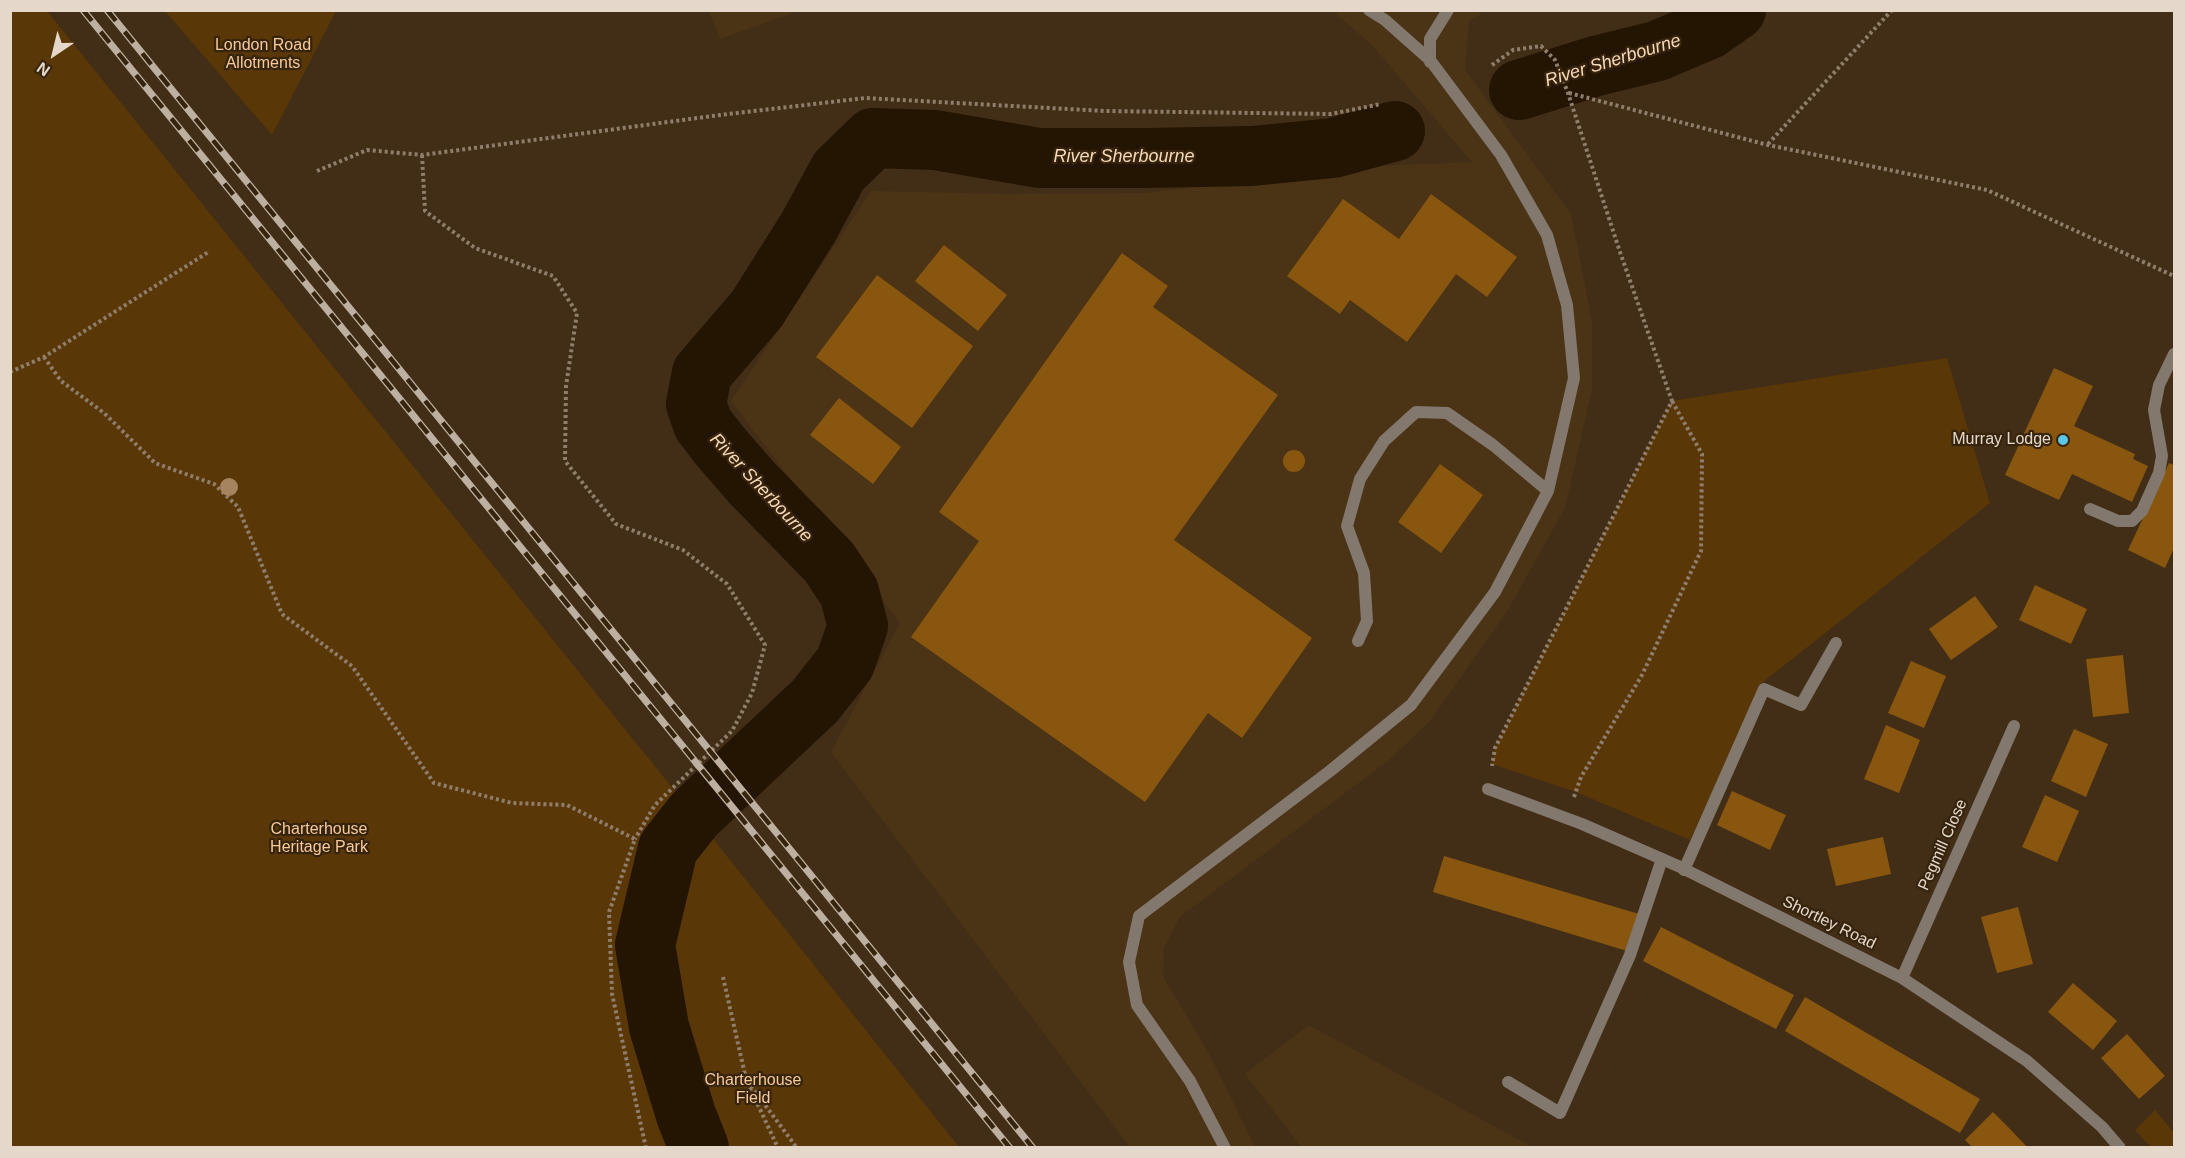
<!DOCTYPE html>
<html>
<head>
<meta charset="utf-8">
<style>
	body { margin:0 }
	#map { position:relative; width:2185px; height:1158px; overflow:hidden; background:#422e17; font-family:Arial,sans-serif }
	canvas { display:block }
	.frame { position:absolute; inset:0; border:12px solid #e5d8cb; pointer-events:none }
	.north { position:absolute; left:24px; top:24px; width:60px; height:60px; -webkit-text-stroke:4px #37240d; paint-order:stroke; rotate:215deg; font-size:16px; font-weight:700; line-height:24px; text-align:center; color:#e5d8cb }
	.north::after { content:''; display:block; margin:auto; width:21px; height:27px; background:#e5d8cb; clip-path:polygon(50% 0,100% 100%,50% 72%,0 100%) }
</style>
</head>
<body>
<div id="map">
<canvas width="2185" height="1158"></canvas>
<div class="frame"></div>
<div class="north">N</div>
</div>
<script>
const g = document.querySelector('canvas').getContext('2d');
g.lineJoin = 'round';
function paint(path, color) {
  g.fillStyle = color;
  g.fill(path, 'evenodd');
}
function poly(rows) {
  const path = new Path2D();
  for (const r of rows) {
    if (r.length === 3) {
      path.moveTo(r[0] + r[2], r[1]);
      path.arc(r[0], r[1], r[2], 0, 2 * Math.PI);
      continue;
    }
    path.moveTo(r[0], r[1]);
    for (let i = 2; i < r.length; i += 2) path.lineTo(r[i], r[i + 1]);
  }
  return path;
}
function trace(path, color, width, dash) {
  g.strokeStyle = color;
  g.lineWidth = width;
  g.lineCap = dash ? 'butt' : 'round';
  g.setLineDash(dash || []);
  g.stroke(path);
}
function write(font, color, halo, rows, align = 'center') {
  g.font = font + ' Arial,sans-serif';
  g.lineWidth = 4.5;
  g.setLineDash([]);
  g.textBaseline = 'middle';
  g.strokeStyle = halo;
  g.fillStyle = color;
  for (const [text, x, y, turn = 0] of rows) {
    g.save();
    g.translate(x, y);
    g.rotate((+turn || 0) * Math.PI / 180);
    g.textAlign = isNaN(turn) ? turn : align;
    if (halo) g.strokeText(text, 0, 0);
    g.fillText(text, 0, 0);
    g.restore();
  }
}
const built = poly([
	[709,11,799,11,720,39],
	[1333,11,1485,11,1469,21,1465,70,1571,214,1592,322,1592,390,1565,508,1508,610,1430,721,1388,761,1180,917,1164,948,1163,976,1211,1057,1255,1147,1130,1147,831,752,900,623,731,401,871,191,1006,194,1146,193,1358,167,1472,162,1373,46],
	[1309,1025,1532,1147,1301,1147,1245,1074]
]);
const green = poly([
	[10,11,47,11,694,815,959,1147,11,1147],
	[165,11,336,11,272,135],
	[1947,358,1990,503,1763,682,1690,840,1576,792,1492,764,1495,748,1672,401],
	[2155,1110,2174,1133,2174,1147,2151,1147,2135,1130]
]);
const river = poly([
	[1519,90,1596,66,1657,51,1709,29,1736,10],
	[699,1148,686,1115,659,1027,645,945,668,848,694,815,815,701,845,663,858,626,849,592,829,562,752,483,719,445,703,424,696,404,702,373,757,309,808,228,839,171,873,138,935,140,1039,158,1145,158,1252,156,1333,148,1395,131]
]);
const building = poly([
	[1431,194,1517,257,1487,297,1456,274,1407,342,1350,300,1340,314,1287,276,1343,199,1399,239],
	[944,245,1007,295,978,331,915,281],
	[1122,253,1168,286,1153,307,1278,395,1174,540,1312,638,1242,738,1208,713,1145,802,911,637,979,541,939,512],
	[877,275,973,346,912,428,816,357],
	[2054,368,2093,386,2074,426,2135,454,2133,459,2148,466,2132,502,2072,474,2059,500,2005,475],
	[839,398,901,447,873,484,810,435],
	[1294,461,11],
	[2169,463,2174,465,2174,548,2165,568,2128,550],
	[1440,464,1483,495,1441,553,1398,522],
	[2035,585,2087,609,2071,644,2019,620],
	[1975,596,1998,627,1951,660,1929,629],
	[2123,655,2129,713,2093,717,2086,659],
	[1911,661,1946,676,1924,728,1888,713],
	[1886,725,1920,740,1899,793,1864,779],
	[2074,729,2108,744,2086,797,2051,781],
	[1732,791,1786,815,1770,850,1717,825],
	[2045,795,2079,811,2057,862,2022,847],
	[1883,837,1891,874,1836,886,1827,849],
	[1444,856,1639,914,1627,951,1433,892],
	[2018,907,2033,964,1997,973,1981,917],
	[1661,927,1794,995,1776,1029,1643,961],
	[2073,983,2117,1021,2093,1050,2048,1012],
	[1805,997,1980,1099,1960,1133,1785,1031],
	[2127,1034,2165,1076,2139,1099,2101,1058],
	[1993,1112,2011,1130,2028,1148,1973,1148,1965,1140]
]);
const path = poly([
	[1492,65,1513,50,1541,46,1555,60,1568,93,1620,252,1672,401,1495,748,1492,766],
	[1569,93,1768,145,1987,190,2174,276],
	[1768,144,1892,10],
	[422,155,425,211,475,248,553,276,577,313,566,386,565,461,616,524,683,550,727,584,765,645,752,693,732,731,655,805,635,839],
	[317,171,367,150,422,155,720,115,865,98,1105,111,1331,114,1381,104],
	[44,357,61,381,104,413,155,463,214,484,238,507,282,614,352,666,434,783,512,803,567,805,635,839,609,912,612,994,646,1148],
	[10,372,44,357,210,251],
	[1574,797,1581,777,1642,675,1701,551,1702,454,1672,401],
	[723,977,746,1079,778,1148],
	[751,1086,797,1148]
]);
const service = poly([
	[1430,62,1430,39,1448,10],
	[2090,509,2118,521,2132,521,2142,511,2159,473,2162,456,2154,410,2159,385,2174,354],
	[1358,641,1367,621,1364,573,1347,526,1360,479,1384,441,1416,412,1447,413,1493,445,1548,491],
	[1684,870,1764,689,1801,705,1836,643],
	[1508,1082,1560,1113,1630,955,1662,859],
	[1225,1148,1190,1081,1137,1005,1129,962,1139,916,1330,771,1411,705,1495,592,1548,491,1574,378,1567,305,1547,235,1501,155,1430,60,1385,20,1369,10]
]);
const minor = poly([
	[1488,789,1582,824,1678,866,1902,978,2027,1061,2102,1127,2120,1148],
	[1902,978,2014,726]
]);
const rail = poly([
	[83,10,1010,1148],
	[107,10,1033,1148]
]);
const trees = [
	[229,487]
];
const markers = [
	[2063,440,6,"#5ac8e6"]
];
const parkNames = [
	["London Road",263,46],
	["Allotments",263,64],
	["Charterhouse",319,830],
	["Heritage Park",319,848],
	["Charterhouse",753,1081],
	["Field",753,1099]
];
const poiNames = [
	["Murray Lodge",2051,440]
];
const streetNames = [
	["Pegmill Close",1943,845,-66],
	["Shortley Road",1829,923,26]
];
const waterNames = [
	["River Sherbourne",1613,61,-17],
	["River Sherbourne",1124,157],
	["River Sherbourne",761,488,47]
];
paint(built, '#4b3316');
paint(green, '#5a3706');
trace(river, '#241402', 60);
paint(building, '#88560e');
trace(path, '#8f7e6c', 4, [3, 3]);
trace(service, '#82786d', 12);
trace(minor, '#82786d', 12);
trace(rail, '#beb0a0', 7);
trace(rail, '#37240d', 4.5, [14]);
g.fillStyle = '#a5845f';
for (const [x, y] of trees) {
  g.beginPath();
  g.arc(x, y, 9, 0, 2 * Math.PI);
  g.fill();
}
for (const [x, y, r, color] of markers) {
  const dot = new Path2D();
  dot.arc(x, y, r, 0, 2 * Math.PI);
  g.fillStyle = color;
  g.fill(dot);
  trace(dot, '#37240d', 2);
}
write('16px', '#f6ca9a', '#37240d', parkNames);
write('16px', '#e5d8cb', '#37240d', poiNames, 'right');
write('16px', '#e5d8cb', '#37240d', streetNames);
write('italic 18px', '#f6d9b9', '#37240d', waterNames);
</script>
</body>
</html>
